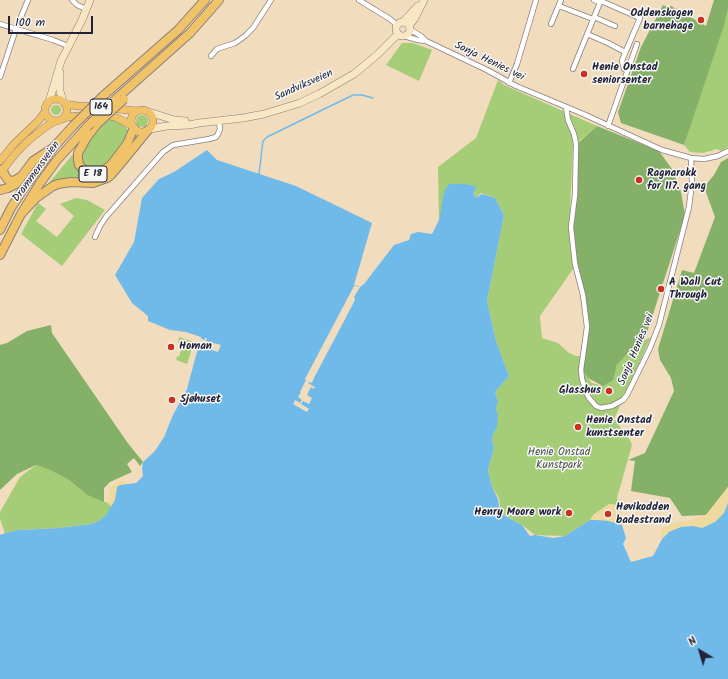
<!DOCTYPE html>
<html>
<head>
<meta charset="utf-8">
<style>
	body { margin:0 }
	#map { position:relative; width:728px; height:679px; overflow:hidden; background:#f2dcbe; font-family:Kalam,sans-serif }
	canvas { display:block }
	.north { position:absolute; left:680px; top:631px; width:40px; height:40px; -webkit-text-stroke:3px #f6f6f2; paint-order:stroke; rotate:322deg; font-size:11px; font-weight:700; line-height:16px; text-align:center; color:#22223b }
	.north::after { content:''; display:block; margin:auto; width:14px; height:18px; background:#22223b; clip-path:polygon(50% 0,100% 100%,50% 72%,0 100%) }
	.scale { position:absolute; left:8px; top:16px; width:85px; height:18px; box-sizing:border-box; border:2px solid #22223b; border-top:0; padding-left:5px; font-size:12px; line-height:14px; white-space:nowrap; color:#22223b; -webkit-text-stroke:3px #f6f6f2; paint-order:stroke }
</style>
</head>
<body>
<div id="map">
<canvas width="728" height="679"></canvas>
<div class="north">N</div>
<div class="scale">100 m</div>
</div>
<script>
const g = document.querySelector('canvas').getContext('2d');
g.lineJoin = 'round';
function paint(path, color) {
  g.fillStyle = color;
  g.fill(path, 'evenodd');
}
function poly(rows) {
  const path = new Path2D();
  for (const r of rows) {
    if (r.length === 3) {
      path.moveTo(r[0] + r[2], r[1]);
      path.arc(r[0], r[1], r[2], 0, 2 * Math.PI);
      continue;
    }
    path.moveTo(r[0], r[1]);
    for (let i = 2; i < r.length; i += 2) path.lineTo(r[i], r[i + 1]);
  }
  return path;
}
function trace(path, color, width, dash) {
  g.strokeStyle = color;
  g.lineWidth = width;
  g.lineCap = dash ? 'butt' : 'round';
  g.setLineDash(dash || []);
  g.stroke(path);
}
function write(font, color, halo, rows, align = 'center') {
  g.font = font + ' Kalam,sans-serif';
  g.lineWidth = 3;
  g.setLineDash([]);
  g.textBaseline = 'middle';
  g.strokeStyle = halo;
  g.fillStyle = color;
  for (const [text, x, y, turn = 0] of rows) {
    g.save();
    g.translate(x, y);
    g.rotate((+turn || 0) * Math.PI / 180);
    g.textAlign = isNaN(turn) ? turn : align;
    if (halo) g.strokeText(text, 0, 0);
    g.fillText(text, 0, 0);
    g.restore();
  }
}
const green = poly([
	[728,0,728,147,721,151,716,149,711,151,702,153,690,152,684,145,694,109],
	[402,43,413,43,432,50,419,81,386,65],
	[498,80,504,85,597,126,573,146,569,232,573,269,540,316,542,338,558,343,569,353,576,356,587,356,585,370,587,377,592,383,599,385,606,384,612,379,620,358,633,346,651,337,614,419,630,440,632,445,617,498,621,514,622,525,607,521,596,520,590,520,565,536,535,535,522,525,501,513,499,498,492,487,488,470,494,448,492,440,493,434,497,427,496,410,498,401,495,392,509,376,496,341,487,301,504,215,495,198,481,193,474,199,475,191,440,216,439,221,438,167,476,138],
	[56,110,5],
	[142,121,6],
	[107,119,117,121,124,125,128,130,128,136,110,162,99,170,87,169,83,166,81,154,96,129],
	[73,154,74,163,79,171,90,177,89,180,77,178,65,178,48,184],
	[76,198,87,200,105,210,62,266,21,234,38,203,46,209,36,221,57,237,74,216,60,204],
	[179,337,194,342,187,364,176,360,177,356,179,357,182,346,179,345,179,343,178,343],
	[36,465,50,470,69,480,87,495,108,503,112,507,106,515,100,520,92,524,59,528,19,530,5,533,0,519,0,512,20,477]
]);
const forest = poly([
	[714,0,728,0,728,8,724,25,684,145,621,123,618,112,641,47,663,5,668,7,671,6,706,26],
	[597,126,659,151,672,169,681,192,685,215,645,339,632,348,617,365,613,380,603,386,588,378,583,370,589,327,584,292,572,235,578,143],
	[728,158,728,487,706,515,682,516,670,498,631,491,635,461,628,460,645,453,674,391,671,378,660,360,658,349,682,270,694,273,715,217,704,187,714,175,721,162],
	[51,325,52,333,127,442,143,462,140,466,134,458,127,464,132,472,110,482,104,488,104,502,87,495,69,480,50,470,36,465,17,474,0,490,0,345,7,343,27,331]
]);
const sand = poly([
	[122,479,128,484,120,485,116,496,115,500,112,507,108,503,109,489],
	[728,487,728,503,724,513,715,522,702,528,693,526,669,532,662,539,660,530,673,523,686,521,706,515],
	[609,504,614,504,619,507,621,514,622,525,608,521,599,520,590,520,594,514]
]);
const water = poly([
	[207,150,217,160,296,186,372,223,354,285,360,287,364,284,394,245,409,240,411,234,418,232,432,234,438,222,440,216,444,192,449,184,464,184,476,186,474,193,475,198,482,194,495,198,504,215,487,301,496,341,509,376,495,392,498,401,496,410,498,414,497,428,493,434,492,440,494,448,488,470,492,487,498,499,500,513,522,525,530,536,535,535,553,538,565,536,590,520,596,520,608,521,622,525,626,538,623,544,631,562,653,556,662,539,669,532,681,527,693,526,702,528,715,522,724,513,728,503,728,679,0,679,0,535,5,533,19,530,59,528,92,524,100,520,106,515,115,500,117,487,120,485,136,483,143,476,142,468,143,462,155,451,164,437,173,415,187,389,201,337,186,332,170,330,148,321,148,316,132,303,115,275,134,242,142,198,159,179,174,172]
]);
const pier = poly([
	[354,286,360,287,354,297,355,300,354,302,314,378,312,383,309,382,308,383,315,387,314,389,311,387,307,395,312,398,309,404,303,401,301,404,309,409,307,412,293,404,295,400,300,403,302,400,298,397,301,392,300,392,306,380,305,379],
	[200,338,205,340,205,338,207,338,206,341,221,345,218,352,212,350,212,346,199,343]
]);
const stream = poly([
	[259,174,263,141,267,137,353,95,362,95,373,98]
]);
const minor = poly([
	[72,0,77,5,86,9],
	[359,0,390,19,397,25],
	[594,0,600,2],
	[601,1,640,18,623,58,622,61,624,69,628,70],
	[559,6,593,19],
	[594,17,615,26],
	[0,24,53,40,68,46],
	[551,24,561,0],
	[409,29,421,36,426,41],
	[587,34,608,43,625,52],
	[404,36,418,40,426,41,487,70,516,86,581,113,662,150,691,158,704,159,718,156,728,151],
	[211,56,217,49,235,43,245,36,253,28,271,0],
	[573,69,601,0],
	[0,77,16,29,28,0],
	[509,83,517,64,536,0],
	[566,107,568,120,574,134,576,144,575,195,571,227,573,246,575,264,583,295,587,327,581,370,582,379,586,392,589,398,596,406,601,408,612,406,623,400,627,395,650,348,659,325,689,207,692,182,691,158],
	[608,126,637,44],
	[95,237,100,226,106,217,163,152,173,145,209,139,216,137,218,134,220,129,219,121]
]);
const secondary = poly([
	[403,22,418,6],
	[403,29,7],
	[409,26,415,18,424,0],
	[60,73,60,91,63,102],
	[49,102,61,61,82,20,90,0],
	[149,112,174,120,185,121],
	[150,129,167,126,189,125,199,123,243,118,264,114,300,103,319,94,354,74,377,55,398,34]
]);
const primary = poly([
	[56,110,11],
	[65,104,78,106,100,107,137,111],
	[142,121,11],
	[64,118,68,117,97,114,110,116,117,118,133,126],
	[0,161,13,145,39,120,45,112],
	[0,173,16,153,29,140,44,128,55,121]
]);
const trunk = poly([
	[103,96,178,30,205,0],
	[117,98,190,33,219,0],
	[97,124,87,137,78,153,78,160,79,165,85,171,90,173,98,173,103,171,111,165,127,144,134,128],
	[3,169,4,174,8,180,14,181,20,177],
	[0,190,8,188,16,184,33,161,53,148,73,126],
	[21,214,36,198,53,186,58,184,71,182,93,183,107,178,111,175,122,162,148,130],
	[0,255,21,214,40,183,57,160,87,127]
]);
const motorway = poly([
	[0,230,11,208,24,188,53,148]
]);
const trunkBridge = poly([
	[97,124,124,99],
	[73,126,103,96],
	[87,127,117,98]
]);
const markers = [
	[701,20,4,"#c8321e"],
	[584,74,4,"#c8321e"],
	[639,180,4,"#c8321e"],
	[661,289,4,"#c8321e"],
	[171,347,4,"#c8321e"],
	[609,391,4,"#c8321e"],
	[172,400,4,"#c8321e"],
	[578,427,4,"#c8321e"],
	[569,513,4,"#c8321e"],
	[608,514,4,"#c8321e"]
];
const shields = [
	[101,107,22],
	[93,174,28]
];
const shieldNames = [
	["164",101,107],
	["E 18",93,174]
];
const poiNames = [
	["Oddenskogen",693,14,"right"],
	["barnehage",693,27,"right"],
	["Henie Onstad",592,68],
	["seniorsenter",592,81],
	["Ragnarokk",647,174],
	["for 117. gang",647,187],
	["A Wall Cut",669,283],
	["Through",669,296],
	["Homan",179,347],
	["Glasshus",601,391,"right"],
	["Sjøhuset",180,400],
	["Henie Onstad",586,421],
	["kunstsenter",586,434],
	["Høvikodden",616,508],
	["badestrand",616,521],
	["Henry Moore work",561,513,"right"]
];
const streetNames = [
	["Sonja Henies vei",489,62,26],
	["Sandviksveien",304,86,-24],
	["Drammensveien",37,172,-54],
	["Sonja Henies vei",637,350,-67]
];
const parkNames = [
	["Henie Onstad",559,453],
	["Kunstpark",559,466]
];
paint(green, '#a5cc77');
paint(forest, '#84b068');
paint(sand, '#eeda9e');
paint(water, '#70bae9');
paint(pier, '#f2dcbe');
trace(stream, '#70bae9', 1.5);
trace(minor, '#8a7f7c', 6);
trace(secondary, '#8a7f7c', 8);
trace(primary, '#8a7f7c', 8);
trace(trunk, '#8a7f7c', 10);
trace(motorway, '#8a7f7c', 10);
trace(minor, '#fff', 4.5);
trace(secondary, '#f9e7c3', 7);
trace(primary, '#f1c369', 7);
trace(trunk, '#f1c369', 8);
trace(motorway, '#f1c369', 8);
trace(trunkBridge, '#8a7f7c', 10, []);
trace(trunkBridge, '#f1c369', 8);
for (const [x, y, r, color] of markers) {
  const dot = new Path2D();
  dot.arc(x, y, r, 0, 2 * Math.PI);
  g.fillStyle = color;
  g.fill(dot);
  trace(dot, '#f6f6f2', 1.5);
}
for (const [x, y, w] of shields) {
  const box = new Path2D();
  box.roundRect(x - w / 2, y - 8, w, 16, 3);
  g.fillStyle = '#f6f6f2';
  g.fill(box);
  trace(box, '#22223b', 1);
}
write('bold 10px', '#22223b', null, shieldNames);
write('bold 11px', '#22223b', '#f6f6f2', poiNames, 'left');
write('11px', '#22223b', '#f6f6f2', streetNames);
write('11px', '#49554d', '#f6f6f2', parkNames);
</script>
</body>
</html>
